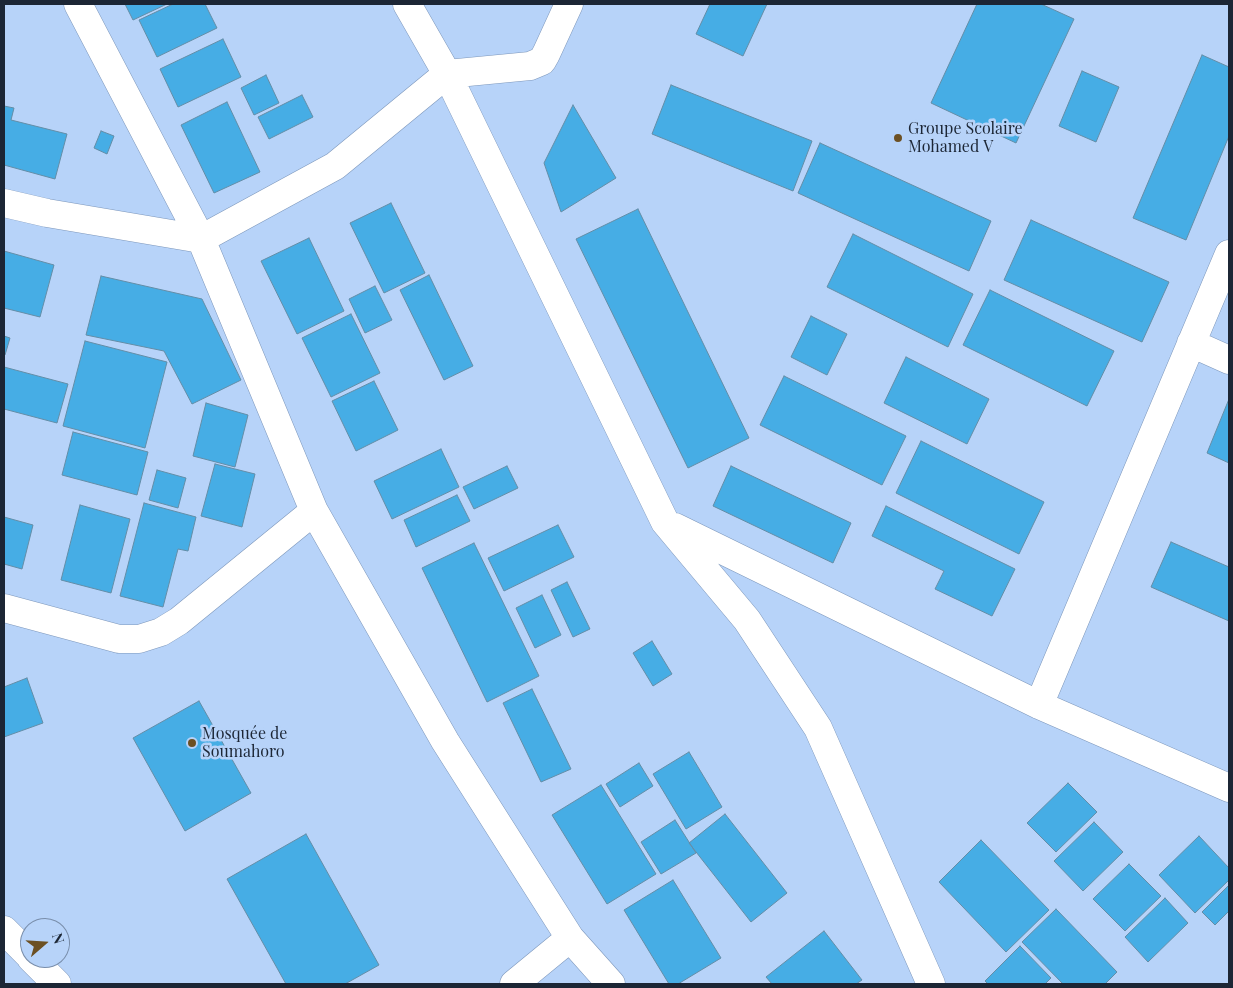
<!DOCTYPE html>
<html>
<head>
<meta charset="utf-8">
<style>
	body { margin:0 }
	#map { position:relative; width:1233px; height:988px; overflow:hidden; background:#b7d3f9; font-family:"Playfair Display",serif }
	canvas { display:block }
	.frame { position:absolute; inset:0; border:5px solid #1c2635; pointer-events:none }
	.north { position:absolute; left:20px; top:918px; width:50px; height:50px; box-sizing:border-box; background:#b7d3f9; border:1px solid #798eab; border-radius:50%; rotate:71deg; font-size:14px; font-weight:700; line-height:20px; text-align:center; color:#1c2635 }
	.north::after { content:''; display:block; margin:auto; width:18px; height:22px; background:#6c5023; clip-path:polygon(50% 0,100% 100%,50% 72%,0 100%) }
</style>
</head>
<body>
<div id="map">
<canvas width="1233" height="988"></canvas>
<div class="frame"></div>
<div class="north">N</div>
</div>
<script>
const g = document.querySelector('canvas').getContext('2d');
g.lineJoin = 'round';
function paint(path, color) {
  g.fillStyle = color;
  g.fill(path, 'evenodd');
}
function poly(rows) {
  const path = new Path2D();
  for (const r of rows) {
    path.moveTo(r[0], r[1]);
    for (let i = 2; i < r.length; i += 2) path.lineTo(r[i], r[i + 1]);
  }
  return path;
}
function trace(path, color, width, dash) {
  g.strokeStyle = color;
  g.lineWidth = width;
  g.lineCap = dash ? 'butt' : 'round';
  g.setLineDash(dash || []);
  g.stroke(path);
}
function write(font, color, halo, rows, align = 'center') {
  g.font = font + ' "Playfair Display",serif';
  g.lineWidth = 5;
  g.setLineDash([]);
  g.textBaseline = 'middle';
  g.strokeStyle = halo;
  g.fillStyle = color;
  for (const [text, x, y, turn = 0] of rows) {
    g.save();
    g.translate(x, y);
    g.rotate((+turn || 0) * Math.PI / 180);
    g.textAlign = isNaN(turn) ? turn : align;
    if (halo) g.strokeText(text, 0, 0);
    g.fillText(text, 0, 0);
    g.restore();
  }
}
const building = poly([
	[125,4,167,4,133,20,125,4],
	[173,4,205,4,217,28,157,57,139,20,173,4],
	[710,4,767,4,743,56,696,34,710,4],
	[977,4,1041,4,1074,19,1016,143,931,103,977,4],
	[223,39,241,77,178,107,160,69,223,39],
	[1202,55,1229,67,1229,136,1186,240,1133,218,1202,55],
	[1082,71,1119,87,1096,142,1059,126,1082,71],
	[266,75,279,103,254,115,241,88,266,75],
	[671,85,812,141,793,191,652,134,671,85],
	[302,95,313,117,269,139,258,117,302,95],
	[227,102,260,172,214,193,181,125,227,102],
	[573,105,616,178,561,212,544,163,573,105],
	[4,106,14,108,11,120,67,134,55,179,4,165,4,106],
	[101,131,114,136,107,154,94,148,101,131],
	[820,143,991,221,969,271,798,193,820,143],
	[391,203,425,273,384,293,350,223,391,203],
	[638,209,749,438,688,468,576,239,638,209],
	[1031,220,1169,282,1142,342,1004,280,1031,220],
	[853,234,973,294,948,347,827,287,853,234],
	[309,238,344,311,297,334,261,261,309,238],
	[4,251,54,265,40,317,4,308,4,251],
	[429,275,473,366,444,380,400,290,429,275],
	[101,276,202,299,241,380,192,404,164,351,86,335,101,276],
	[375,286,392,320,365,333,349,299,375,286],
	[990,290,1114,351,1087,406,963,345,990,290],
	[351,314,380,373,331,397,302,338,351,314],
	[811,316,847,334,827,375,791,357,811,316],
	[4,336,10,338,5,355,4,355,4,336],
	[85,341,167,362,145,448,63,426,85,341],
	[906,357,989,399,967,444,884,403,906,357],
	[4,367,68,384,57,423,4,409,4,367],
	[784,376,906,436,882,485,760,425,784,376],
	[374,381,398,430,356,451,332,401,374,381],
	[1229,399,1229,463,1207,453,1229,399],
	[206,403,248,415,235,467,193,456,206,403],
	[73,432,148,452,137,495,62,475,73,432],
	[921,441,1044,502,1019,554,896,493,921,441],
	[441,449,459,487,392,519,374,481,441,449],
	[215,464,255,474,242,527,201,516,215,464],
	[507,466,518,488,474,509,463,487,507,466],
	[731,466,851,523,833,563,713,506,731,466],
	[157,470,186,478,178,508,149,500,157,470],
	[457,495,470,521,416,547,404,520,457,495],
	[144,503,196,517,188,551,178,549,163,607,120,596,144,503],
	[80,505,130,519,111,593,61,580,80,505],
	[886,506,1015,569,992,616,935,589,944,571,872,536,886,506],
	[4,517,33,525,22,569,4,564,4,517],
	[558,525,574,557,504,591,488,558,558,525],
	[1171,542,1229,567,1229,621,1151,587,1171,542],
	[474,543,539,676,487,702,422,568,474,543],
	[567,582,590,629,573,637,551,590,567,582],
	[542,595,561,635,535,648,516,608,542,595],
	[652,641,672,674,653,686,633,653,652,641],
	[27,678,43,723,4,737,4,687,27,678],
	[532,689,571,769,541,782,503,703,532,689],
	[199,701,251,793,185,831,133,738,199,701],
	[689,752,722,807,686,829,653,774,689,752],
	[639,763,653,786,620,807,606,784,639,763],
	[1068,783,1097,812,1056,852,1027,823,1068,783],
	[601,785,656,874,607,904,552,815,601,785],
	[725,814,787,893,751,922,689,843,725,814],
	[675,820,696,853,661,874,641,842,675,820],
	[1094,822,1123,852,1083,891,1054,861,1094,822],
	[306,834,379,965,345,984,286,984,227,879,306,834],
	[1199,836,1229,868,1229,880,1195,913,1159,875,1199,836],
	[981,840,1049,910,1006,952,939,882,981,840],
	[1129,864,1161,896,1125,931,1093,899,1129,864],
	[673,880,721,958,678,984,669,984,624,910,673,880],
	[1229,885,1229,911,1215,925,1202,912,1229,885],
	[1165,898,1188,923,1148,962,1125,937,1165,898],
	[1056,909,1117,972,1105,984,1063,984,1022,942,1056,909],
	[824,931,862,980,856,984,772,984,766,977,824,931],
	[1020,946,1051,978,1045,984,988,984,985,981,1020,946]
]);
const street = poly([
	[78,4,201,239,314,511,445,741,570,938,611,984],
	[407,4,447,74,665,522,747,620,818,728,931,984],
	[4,203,47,213,201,239,335,166,447,74,530,66,542,61,546,54,569,4],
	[1191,343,1229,360],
	[675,527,1039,705,1229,788],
	[4,608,119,639,139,639,161,632,179,621,314,511],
	[1039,705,1229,254],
	[4,930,30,956],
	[31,958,57,984],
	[514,984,570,938]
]);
const markers = [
	[898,138,5,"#6c5023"],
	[192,743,5,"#6c5023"]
];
const poiNames = [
	["Groupe Scolaire",908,129],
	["Mohamed V",908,147],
	["Mosquée de",202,734],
	["Soumahoro",202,752]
];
paint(building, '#46ade5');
trace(building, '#638da7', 1);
trace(street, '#7d97bb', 29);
trace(street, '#fff', 28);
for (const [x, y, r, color] of markers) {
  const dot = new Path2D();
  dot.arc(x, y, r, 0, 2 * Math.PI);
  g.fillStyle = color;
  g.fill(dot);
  trace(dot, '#b7d3f9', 2);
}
write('16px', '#1c2635', '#b7d3f9', poiNames, 'left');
</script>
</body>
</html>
